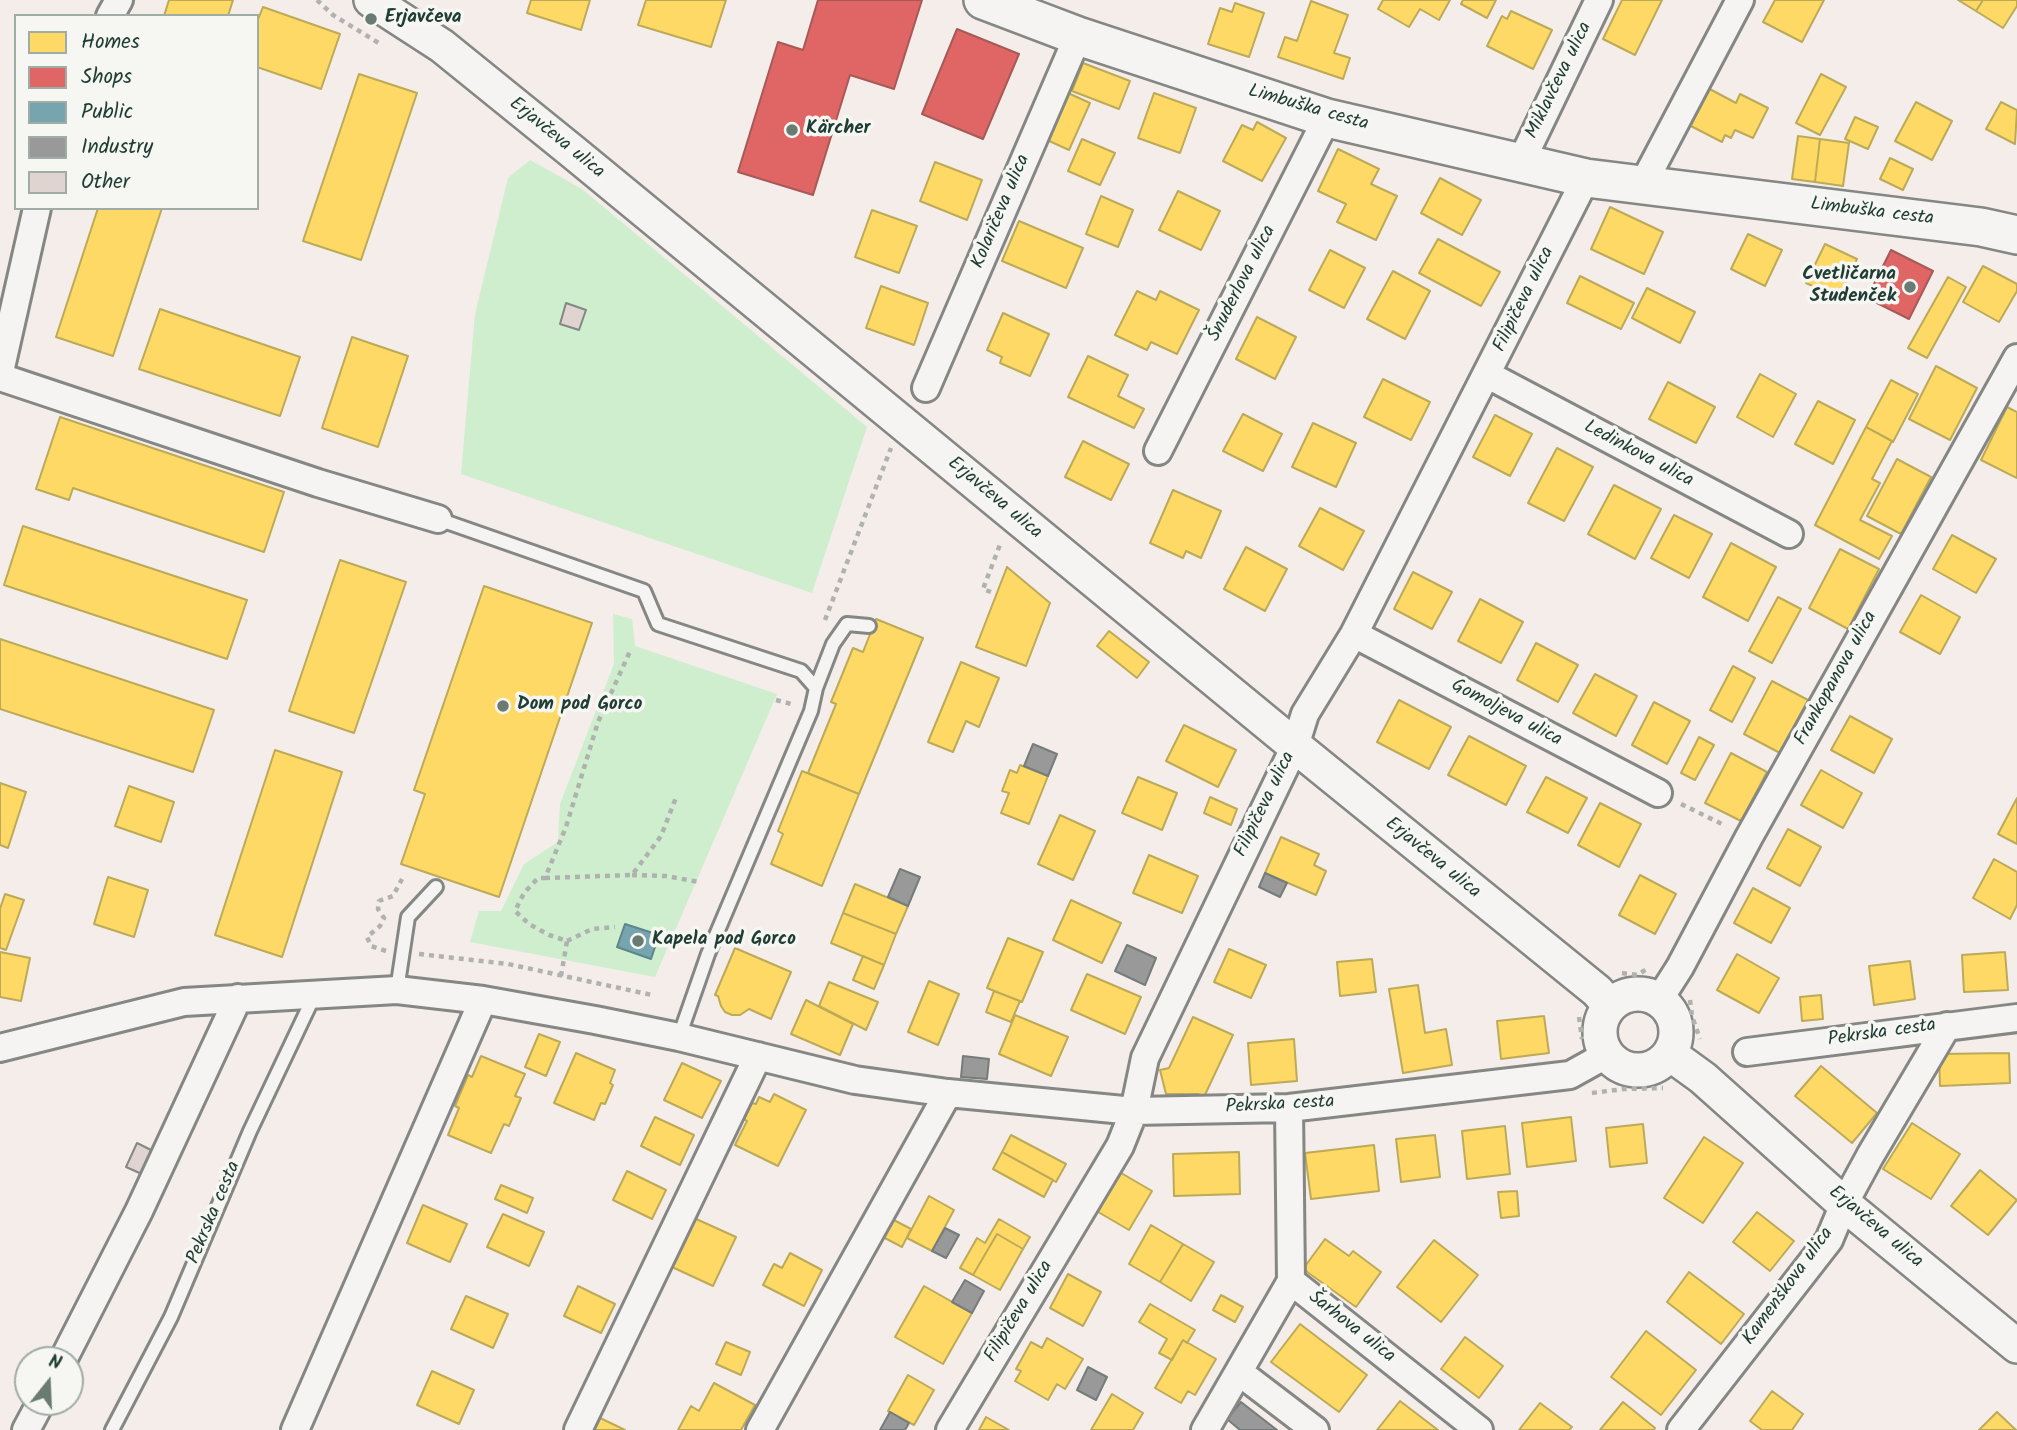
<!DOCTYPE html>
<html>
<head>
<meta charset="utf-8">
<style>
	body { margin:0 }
	#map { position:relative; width:2017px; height:1430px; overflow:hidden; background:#f4edea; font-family:Kalam,sans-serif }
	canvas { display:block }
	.legend { position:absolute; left:14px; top:14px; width:245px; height:196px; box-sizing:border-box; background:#f6f6f2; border:2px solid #a0aca6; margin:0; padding:9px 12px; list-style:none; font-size:21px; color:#1f3d34 }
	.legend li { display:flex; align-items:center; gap:14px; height:35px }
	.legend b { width:35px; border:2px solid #a0aca6 }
	.north { position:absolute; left:14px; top:1346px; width:70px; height:70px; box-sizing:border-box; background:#f6f6f2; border:2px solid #a0aca6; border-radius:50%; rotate:18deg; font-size:19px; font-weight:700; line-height:28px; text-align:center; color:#1f3d34 }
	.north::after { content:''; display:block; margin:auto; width:24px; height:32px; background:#6a7b74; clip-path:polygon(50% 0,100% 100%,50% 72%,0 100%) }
</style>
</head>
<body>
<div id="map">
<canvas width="2017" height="1430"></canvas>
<ul class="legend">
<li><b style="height:19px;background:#ffd966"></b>Homes</li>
<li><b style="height:19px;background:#e06666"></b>Shops</li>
<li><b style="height:19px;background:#76a5af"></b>Public</li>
<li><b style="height:19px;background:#999"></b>Industry</li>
<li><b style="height:19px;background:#e0d4d0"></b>Other</li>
</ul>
<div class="north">N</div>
</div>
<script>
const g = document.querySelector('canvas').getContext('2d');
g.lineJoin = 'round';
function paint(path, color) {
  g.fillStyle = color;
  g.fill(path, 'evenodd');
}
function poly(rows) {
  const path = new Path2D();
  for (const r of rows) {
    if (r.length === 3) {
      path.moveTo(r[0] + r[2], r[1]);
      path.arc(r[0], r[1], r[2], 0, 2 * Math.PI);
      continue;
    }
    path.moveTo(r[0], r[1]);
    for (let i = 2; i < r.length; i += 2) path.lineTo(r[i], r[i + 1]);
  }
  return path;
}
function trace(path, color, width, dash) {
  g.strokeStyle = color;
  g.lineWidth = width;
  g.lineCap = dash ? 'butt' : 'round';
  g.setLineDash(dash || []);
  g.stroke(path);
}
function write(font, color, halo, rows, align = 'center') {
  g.font = font + ' Kalam,sans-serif';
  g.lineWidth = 7;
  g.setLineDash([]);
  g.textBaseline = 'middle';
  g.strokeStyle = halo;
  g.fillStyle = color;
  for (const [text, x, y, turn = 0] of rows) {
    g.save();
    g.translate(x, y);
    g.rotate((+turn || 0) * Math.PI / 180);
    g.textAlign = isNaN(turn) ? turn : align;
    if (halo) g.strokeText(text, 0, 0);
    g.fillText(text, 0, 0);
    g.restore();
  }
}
const green = poly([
	[530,160,582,189,867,427,812,593,461,474,475,314,508,178],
	[613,614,632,619,635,646,777,694,655,977,470,942,479,911,501,911,524,864,558,842,560,804,614,664]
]);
const homes = poly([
	[169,0,233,0,228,16,164,16,169,0],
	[531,0,590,0,581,30,527,13,531,0],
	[646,0,726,0,711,47,638,25,646,0],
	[1383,0,1450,0,1439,20,1420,9,1409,27,1378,9,1383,0],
	[1463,0,1496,0,1487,18,1461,4,1463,0],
	[1622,0,1662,0,1635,55,1603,39,1622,0],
	[1775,0,1824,0,1802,42,1763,22,1775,0],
	[1958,0,1983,0,1976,11,1958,0],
	[1983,0,2017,0,2017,6,2003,28,1976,11,1983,0],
	[1311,1,1348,15,1334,53,1350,58,1343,79,1278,57,1285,37,1297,41,1311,1],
	[1235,3,1264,13,1249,57,1208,44,1220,8,1232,12,1235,3],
	[263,7,340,34,321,89,257,67,257,22,263,7],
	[1511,11,1552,30,1533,69,1487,46,1502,16,1507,19,1511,11],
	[1083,63,1130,81,1119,109,1072,91,1083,63],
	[359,74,417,93,361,260,303,241,359,74],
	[1821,74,1846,87,1820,135,1796,123,1821,74],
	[1706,87,1736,103,1740,94,1768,108,1753,138,1735,130,1731,138,1725,135,1722,142,1687,124,1706,87],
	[1068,93,1090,103,1069,150,1047,140,1068,93],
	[1154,93,1196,108,1180,153,1138,138,1154,93],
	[1916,102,1952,121,1932,160,1895,141,1916,102],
	[2001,102,2017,110,2015,144,1986,129,2001,102],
	[1855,117,1878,127,1868,149,1845,139,1855,117],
	[1257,122,1286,138,1262,181,1223,161,1242,125,1253,130,1257,122],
	[1798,136,1820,139,1815,182,1792,179,1798,136],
	[1082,139,1115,153,1100,185,1068,171,1082,139],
	[1820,139,1849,143,1843,186,1815,182,1820,139],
	[1338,149,1379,169,1371,184,1397,196,1376,240,1337,222,1346,204,1318,191,1338,149],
	[1890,158,1913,169,1903,190,1880,179,1890,158],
	[935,162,982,180,967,220,920,201,935,162],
	[1440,178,1481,200,1462,235,1421,213,1440,178],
	[1178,191,1220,211,1201,250,1159,230,1178,191],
	[1101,196,1133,210,1118,247,1086,234,1101,196],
	[1610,207,1663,232,1644,274,1591,249,1610,207],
	[98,208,162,208,113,356,56,337,98,208],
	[872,210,917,226,899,273,855,257,872,210],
	[1019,221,1083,248,1066,288,1002,261,1019,221],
	[1748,234,1782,250,1765,286,1731,269,1748,234],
	[1438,239,1500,272,1481,306,1419,273,1438,239],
	[1825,244,1857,259,1839,298,1806,283,1825,244],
	[1330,250,1365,268,1344,308,1309,290,1330,250],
	[1983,266,2017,284,2017,291,1999,322,1963,302,1983,266],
	[1393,271,1430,291,1405,339,1367,319,1393,271],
	[1580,276,1634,303,1621,329,1567,303,1580,276],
	[1948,277,1966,287,1927,358,1908,348,1948,277],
	[881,286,928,303,914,345,866,328,881,286],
	[1647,288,1695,312,1680,343,1632,318,1647,288],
	[1137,291,1156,300,1160,291,1199,310,1177,354,1151,342,1147,350,1115,335,1137,291],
	[160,309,300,357,280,416,139,369,160,309],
	[1003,313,1049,334,1030,376,1000,363,1002,357,987,350,1003,313],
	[1257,317,1296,337,1275,379,1236,359,1257,317],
	[352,337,408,356,378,447,322,428,352,337],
	[1088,356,1128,375,1118,396,1144,409,1134,428,1068,397,1088,356],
	[1936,366,1977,388,1950,440,1909,419,1936,366],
	[1760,374,1796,394,1773,437,1737,417,1760,374],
	[1383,379,1430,402,1411,440,1364,417,1383,379],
	[1891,380,1918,394,1893,442,1866,427,1891,380],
	[1668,382,1715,407,1696,443,1649,419,1668,382],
	[1818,401,1855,420,1833,464,1795,444,1818,401],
	[2007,407,2017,412,2017,478,1981,460,2007,407],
	[1243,414,1282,434,1263,471,1223,451,1243,414],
	[1495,415,1532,434,1510,476,1473,457,1495,415],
	[60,417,284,492,264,552,73,488,69,500,36,489,60,417],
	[1313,423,1356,443,1336,487,1292,467,1313,423],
	[1866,427,1892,441,1872,479,1880,483,1860,520,1892,536,1879,559,1815,525,1866,427],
	[1083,441,1129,464,1111,500,1065,477,1083,441],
	[1557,448,1593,467,1564,521,1528,503,1557,448],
	[1897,459,1931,477,1901,534,1867,516,1897,459],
	[1614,485,1661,509,1635,559,1588,534,1614,485],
	[1173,490,1221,511,1201,558,1186,551,1183,558,1150,543,1173,490],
	[1320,508,1364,531,1343,570,1299,546,1320,508],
	[1674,515,1712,534,1689,578,1651,558,1674,515],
	[23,526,247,600,227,659,4,585,23,526],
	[1952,535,1996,559,1976,593,1933,569,1952,535],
	[1731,543,1776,567,1748,621,1703,597,1731,543],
	[1246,547,1287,569,1265,611,1224,589,1246,547],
	[1840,549,1879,569,1848,629,1809,608,1840,549],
	[340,560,406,582,354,733,289,711,340,560],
	[1007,567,1050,603,1026,666,976,647,1007,567],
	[1413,572,1452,592,1432,629,1394,609,1413,572],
	[484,586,592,623,499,897,401,864,425,794,414,790,484,586],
	[1921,595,1960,617,1940,654,1900,632,1921,595],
	[1778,597,1801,609,1772,663,1749,651,1778,597],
	[1480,599,1523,622,1501,663,1458,641,1480,599],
	[876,619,923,638,859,794,808,773,836,704,831,702,853,648,863,652,876,619],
	[1109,631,1149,662,1137,678,1097,646,1109,631],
	[0,639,214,710,193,772,0,709,0,639],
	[1536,643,1578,665,1558,702,1517,680,1536,643],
	[961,662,999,678,979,727,966,721,953,752,928,742,961,662],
	[1733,666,1755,678,1732,722,1710,710,1733,666],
	[1595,674,1637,696,1616,736,1573,713,1595,674],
	[1772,681,1808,700,1780,753,1744,734,1772,681],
	[1399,700,1451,727,1429,769,1377,742,1399,700],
	[1654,702,1690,721,1667,764,1632,745,1654,702],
	[1850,716,1892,739,1874,773,1831,750,1850,716],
	[1184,725,1236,750,1218,787,1166,761,1184,725],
	[1469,736,1526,766,1506,805,1448,775,1469,736],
	[1699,737,1714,745,1695,780,1681,773,1699,737],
	[275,750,342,772,282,957,215,935,275,750],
	[1731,753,1767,772,1741,821,1705,803,1731,753],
	[1020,765,1048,776,1029,824,1001,813,1009,793,1002,791,1010,770,1017,773,1020,765],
	[1821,770,1862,793,1843,828,1801,805,1821,770],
	[802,771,859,794,822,886,771,864,783,834,778,831,802,771],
	[1138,777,1177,793,1162,830,1122,813,1138,777],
	[1546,777,1587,798,1568,833,1527,812,1546,777],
	[0,783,26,792,8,848,0,845,0,783],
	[129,786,174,802,161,842,115,826,129,786],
	[1210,797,1237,809,1231,825,1204,813,1210,797],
	[2017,798,2017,844,1998,834,2017,798],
	[1600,803,1641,824,1619,867,1578,845,1600,803],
	[1060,815,1095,831,1073,880,1038,864,1060,815],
	[1788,829,1821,847,1800,886,1767,868,1788,829],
	[1281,837,1319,854,1314,865,1326,871,1316,895,1265,873,1281,837],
	[1149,855,1198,876,1182,913,1133,893,1149,855],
	[1994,859,2017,872,2017,905,2010,919,1973,898,1994,859],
	[1640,875,1676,894,1655,934,1619,915,1640,875],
	[108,877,148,890,134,937,94,924,108,877],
	[855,884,908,906,896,934,843,913,855,884],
	[1753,888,1790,908,1771,943,1734,923,1753,888],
	[5,894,24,900,6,950,0,948,0,909,5,894],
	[1071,900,1121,923,1102,963,1053,940,1071,900],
	[843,913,896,934,884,965,831,943,843,913],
	[1008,938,1043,952,1022,1002,987,988,1008,938],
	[735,948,791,972,771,1019,749,1009,740,1015,732,1015,725,1012,721,1006,718,996,715,995,735,948],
	[1229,949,1266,965,1251,998,1214,982,1229,949],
	[0,952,30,958,21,1001,0,997,0,952],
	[2005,952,2008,990,1964,992,1962,955,2005,952],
	[1737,954,1779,978,1759,1013,1717,990,1737,954],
	[863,956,884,965,874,989,853,980,863,956],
	[1372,959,1376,992,1340,996,1337,962,1372,959],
	[1910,961,1915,999,1874,1005,1869,966,1910,961],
	[1087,974,1141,997,1125,1034,1071,1010,1087,974],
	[929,981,959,994,938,1045,908,1032,929,981],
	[829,982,878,1002,866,1030,819,1006,829,982],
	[1418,985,1425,1033,1446,1029,1452,1065,1403,1073,1389,989,1418,985],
	[994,991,1020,1001,1011,1022,986,1012,994,991],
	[1821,995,1823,1019,1802,1021,1800,997,1821,995],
	[806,1000,853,1024,840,1055,791,1034,806,1000],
	[1015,1015,1068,1037,1051,1076,999,1054,1015,1015],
	[1544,1016,1549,1053,1501,1059,1497,1021,1544,1016],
	[1193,1017,1233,1035,1204,1097,1198,1094,1166,1094,1160,1070,1169,1068,1193,1017],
	[539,1034,560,1042,546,1076,525,1067,539,1034],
	[1294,1039,1297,1081,1251,1085,1248,1043,1294,1039],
	[576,1053,615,1070,610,1083,613,1085,605,1104,601,1103,594,1120,554,1103,576,1053],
	[2009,1053,2010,1083,1940,1086,1939,1054,2009,1053],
	[481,1056,525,1074,515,1096,521,1098,509,1126,504,1124,491,1153,448,1135,459,1108,455,1106,468,1075,472,1077,481,1056],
	[682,1063,721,1081,702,1118,664,1100,682,1063],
	[1821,1066,1877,1113,1852,1143,1795,1096,1821,1066],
	[774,1094,806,1110,778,1166,735,1145,747,1121,744,1119,752,1103,756,1104,759,1097,770,1102,774,1094],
	[655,1117,694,1135,680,1165,641,1146,655,1117],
	[1571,1117,1576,1161,1527,1167,1522,1123,1571,1117],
	[1912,1123,1960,1154,1931,1199,1883,1169,1912,1123],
	[1643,1124,1647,1163,1610,1167,1606,1128,1643,1124],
	[1505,1126,1510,1174,1467,1179,1462,1131,1505,1126],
	[1011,1135,1066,1164,1056,1182,1002,1152,1011,1135],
	[1435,1135,1440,1177,1401,1182,1396,1139,1435,1135],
	[1704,1137,1743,1163,1703,1223,1664,1198,1704,1137],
	[1374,1145,1379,1191,1311,1199,1305,1153,1374,1145],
	[1002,1152,1053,1180,1044,1197,993,1169,1002,1152],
	[1239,1152,1240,1194,1174,1196,1173,1154,1239,1152],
	[1116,1170,1152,1191,1129,1230,1093,1209,1116,1170],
	[1980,1170,2017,1200,1988,1235,1951,1206,1980,1170],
	[627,1171,666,1190,652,1219,613,1200,627,1171],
	[501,1185,533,1198,527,1213,495,1199,501,1185],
	[1517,1191,1519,1216,1501,1218,1498,1192,1517,1191],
	[929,1196,954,1210,932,1251,907,1238,929,1196],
	[423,1205,467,1224,450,1262,407,1243,423,1205],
	[1757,1212,1794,1241,1770,1271,1733,1242,1757,1212],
	[503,1214,544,1232,529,1266,487,1247,503,1214],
	[694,1218,736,1237,713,1286,672,1267,694,1218],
	[890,1218,911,1229,902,1247,881,1236,890,1218],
	[999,1219,1030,1237,1023,1249,997,1234,973,1275,960,1268,977,1238,985,1243,999,1219],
	[1151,1225,1183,1244,1160,1282,1129,1264,1151,1225],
	[997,1234,1023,1249,1000,1290,973,1275,997,1234],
	[1325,1239,1349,1256,1353,1251,1381,1272,1356,1307,1303,1269,1325,1239],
	[1434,1240,1478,1275,1441,1322,1397,1287,1434,1240],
	[1183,1244,1214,1262,1191,1301,1160,1282,1183,1244],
	[790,1253,822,1270,804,1306,763,1285,774,1264,782,1268,790,1253],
	[1689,1272,1744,1314,1721,1344,1667,1302,1689,1272],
	[1068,1274,1101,1292,1083,1326,1050,1308,1068,1274],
	[578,1286,615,1304,601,1333,564,1316,578,1286],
	[924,1286,972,1313,943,1364,895,1337,924,1286],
	[1221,1295,1243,1307,1235,1322,1213,1310,1221,1295],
	[466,1296,508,1314,493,1348,451,1329,466,1296],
	[1150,1304,1195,1330,1187,1343,1183,1340,1172,1360,1159,1353,1167,1339,1139,1322,1150,1304],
	[1300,1324,1367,1375,1339,1412,1271,1362,1300,1324],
	[1646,1331,1696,1370,1661,1415,1611,1377,1646,1331],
	[1465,1337,1503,1366,1479,1398,1441,1369,1465,1337],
	[1047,1338,1083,1359,1065,1389,1057,1384,1048,1400,1015,1381,1021,1371,1016,1369,1031,1342,1042,1348,1047,1338],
	[1183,1340,1216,1359,1195,1395,1188,1391,1181,1403,1155,1388,1183,1340],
	[726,1342,750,1352,741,1375,716,1364,726,1342],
	[432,1371,474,1390,459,1424,417,1405,432,1371],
	[908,1375,934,1390,914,1425,888,1411,908,1375],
	[714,1383,755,1405,741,1430,678,1430,691,1406,699,1411,714,1383],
	[1772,1391,1803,1414,1792,1430,1762,1430,1750,1421,1772,1391],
	[1112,1394,1143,1413,1133,1430,1091,1430,1112,1394],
	[1400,1401,1438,1430,1377,1430,1400,1401],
	[1623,1402,1655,1428,1654,1430,1600,1430,1623,1402],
	[1540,1403,1572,1427,1569,1430,1519,1430,1540,1403],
	[1997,1412,2016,1430,1979,1430,1997,1412],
	[598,1417,625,1430,592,1430,598,1417],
	[986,1417,1009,1430,979,1430,986,1417]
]);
const shops = poly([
	[818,0,922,0,894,89,850,75,813,195,738,172,778,42,803,50,818,0],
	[957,29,1019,54,983,139,922,114,957,29],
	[1891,250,1933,271,1909,319,1867,298,1891,250]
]);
const public = poly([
	[625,924,659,935,651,959,617,947,625,924]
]);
const industry = poly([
	[1033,744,1057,754,1048,776,1024,766,1033,744],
	[900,869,920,877,908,906,888,897,900,869],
	[1265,873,1287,883,1280,897,1259,887,1265,873],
	[1127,945,1156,958,1145,985,1115,971,1127,945],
	[963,1056,989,1059,987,1079,961,1077,963,1056],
	[945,1228,959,1235,946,1258,932,1251,945,1228],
	[965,1280,984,1291,972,1313,952,1302,965,1280],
	[1088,1367,1107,1377,1096,1400,1077,1390,1088,1367],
	[1241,1402,1277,1430,1240,1430,1227,1419,1241,1402],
	[890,1412,909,1423,905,1430,880,1430,890,1412]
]);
const building = poly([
	[566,303,586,310,579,330,560,324,566,303],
	[137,1143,155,1152,144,1175,126,1167,137,1143]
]);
const path = poly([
	[317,0,333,15,382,45],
	[991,592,983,589,1001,542],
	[825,620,891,448],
	[776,700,795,705],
	[1681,804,1726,826],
	[632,875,666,876,699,882],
	[545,878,632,875,661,836,677,795],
	[567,941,592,929,615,927],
	[386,951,371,946,367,937,380,926,384,918,378,909,379,901,393,896,402,879],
	[419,954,508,964,652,995],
	[1622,973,1637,975,1647,969],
	[561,976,567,941,549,935,529,924,515,911,524,893,538,878,545,878,566,827,598,722,631,649],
	[1690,1000,1692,1016,1700,1039],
	[1579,1017,1582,1039],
	[1592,1093,1624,1089,1663,1088]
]);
const service = poly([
	[438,519,644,591,658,624,801,671,816,688,811,711,708,954,679,1037],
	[816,688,833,644,847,624,869,626],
	[397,990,408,917,436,887],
	[112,1430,171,1317,250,1131,315,994]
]);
const minor = poly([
	[110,16,119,0],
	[1521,162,1599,0],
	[1643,184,1740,0],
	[0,372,37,208],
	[1488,375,1789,534],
	[0,377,318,483,438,519],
	[926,388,1078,36],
	[1158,451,1327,118],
	[1354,634,1658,793],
	[1659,1000,1680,967,1749,837,2017,358],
	[0,1048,184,1002,397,990,483,1000,595,1020,679,1037,855,1080,948,1093,1134,1111,1289,1108,1570,1075,1606,1055],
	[1747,1052,2017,1018],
	[1289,1108,1291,1281],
	[1291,1281,1479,1430],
	[63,1360,139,1211,238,998],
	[1239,1372,1315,1430],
	[26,1430,41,1402],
	[295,1430,483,1000],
	[578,1430,758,1056],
	[760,1430,948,1093],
	[950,1430,1120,1146,1134,1111,1145,1058,1295,746,1305,714,1354,634,1586,178],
	[1205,1430,1291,1281],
	[1681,1430,1829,1240,1844,1204,1870,1156,1947,1026]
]);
const tertiary = poly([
	[371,0,442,46,573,152,1295,746,1597,991,1610,1006],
	[1638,1032,38],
	[1670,1054,1703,1078,1844,1204,2017,1346]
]);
const secondary = poly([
	[983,0,1078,36,1327,118,1586,178,1981,227,2017,235]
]);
const markers = [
	[371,19,7,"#6a7b74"],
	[792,130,7,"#6a7b74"],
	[1910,287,7,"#6a7b74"],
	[503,706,7,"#6a7b74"],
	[638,941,7,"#6a7b74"]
];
const poiNames = [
	["Erjavčeva",385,19],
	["Kärcher",806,130],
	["Cvetličarna",1896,276,"right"],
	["Studenček",1896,298,"right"],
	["Dom pod Gorco",517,706],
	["Kapela pod Gorco",652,941]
];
const streetNames = [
	["Miklavčeva ulica",1560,81,-64],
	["Limbuška cesta",1308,109,16],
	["Erjavčeva ulica",556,139,39],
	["Kolaričeva ulica",1002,212,-67],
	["Limbuška cesta",1872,213,7],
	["Šnuderlova ulica",1243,284,-63],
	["Filipičeva ulica",1525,300,-64],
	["Ledinkova ulica",1638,455,28],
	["Erjavčeva ulica",994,499,40],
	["Frankopanova ulica",1837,679,-61],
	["Gomoljeva ulica",1506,714,28],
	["Filipičeva ulica",1266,805,-64],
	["Erjavčeva ulica",1432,859,39],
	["Pekrska cesta",1882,1034,-8],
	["Pekrska cesta",1280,1106,-3],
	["Pekrska cesta",215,1213,-67],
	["Erjavčeva ulica",1875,1228,40],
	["Kamenškova ulica",1789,1287,-54],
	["Filipičeva ulica",1020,1312,-59],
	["Šarhova ulica",1351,1328,38]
];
paint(green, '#ceeece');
paint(homes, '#ffd966');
trace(homes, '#bcaa57', 2);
paint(shops, '#e06666');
trace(shops, '#a65a57', 2);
paint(public, '#76a5af');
trace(public, '#5c868a', 2);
paint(industry, '#999');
trace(industry, '#747d7b', 2);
paint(building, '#e0d4d0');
trace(building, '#848784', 2);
trace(service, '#848784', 18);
trace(minor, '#848784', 32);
trace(tertiary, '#848784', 38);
trace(secondary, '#848784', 42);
trace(path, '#b0b2b0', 4.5, [5, 5]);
trace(service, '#f5f4f2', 12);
trace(minor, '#f5f4f2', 26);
trace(tertiary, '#f5f4f2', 33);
trace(secondary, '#f5f4f2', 37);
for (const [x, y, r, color] of markers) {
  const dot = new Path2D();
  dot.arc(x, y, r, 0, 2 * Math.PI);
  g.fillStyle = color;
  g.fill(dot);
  trace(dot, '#f6f6f2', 2.5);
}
write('bold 19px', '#1f3d34', '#f6f6f2', poiNames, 'left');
write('19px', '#1f3d34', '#f6f6f2', streetNames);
</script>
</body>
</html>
